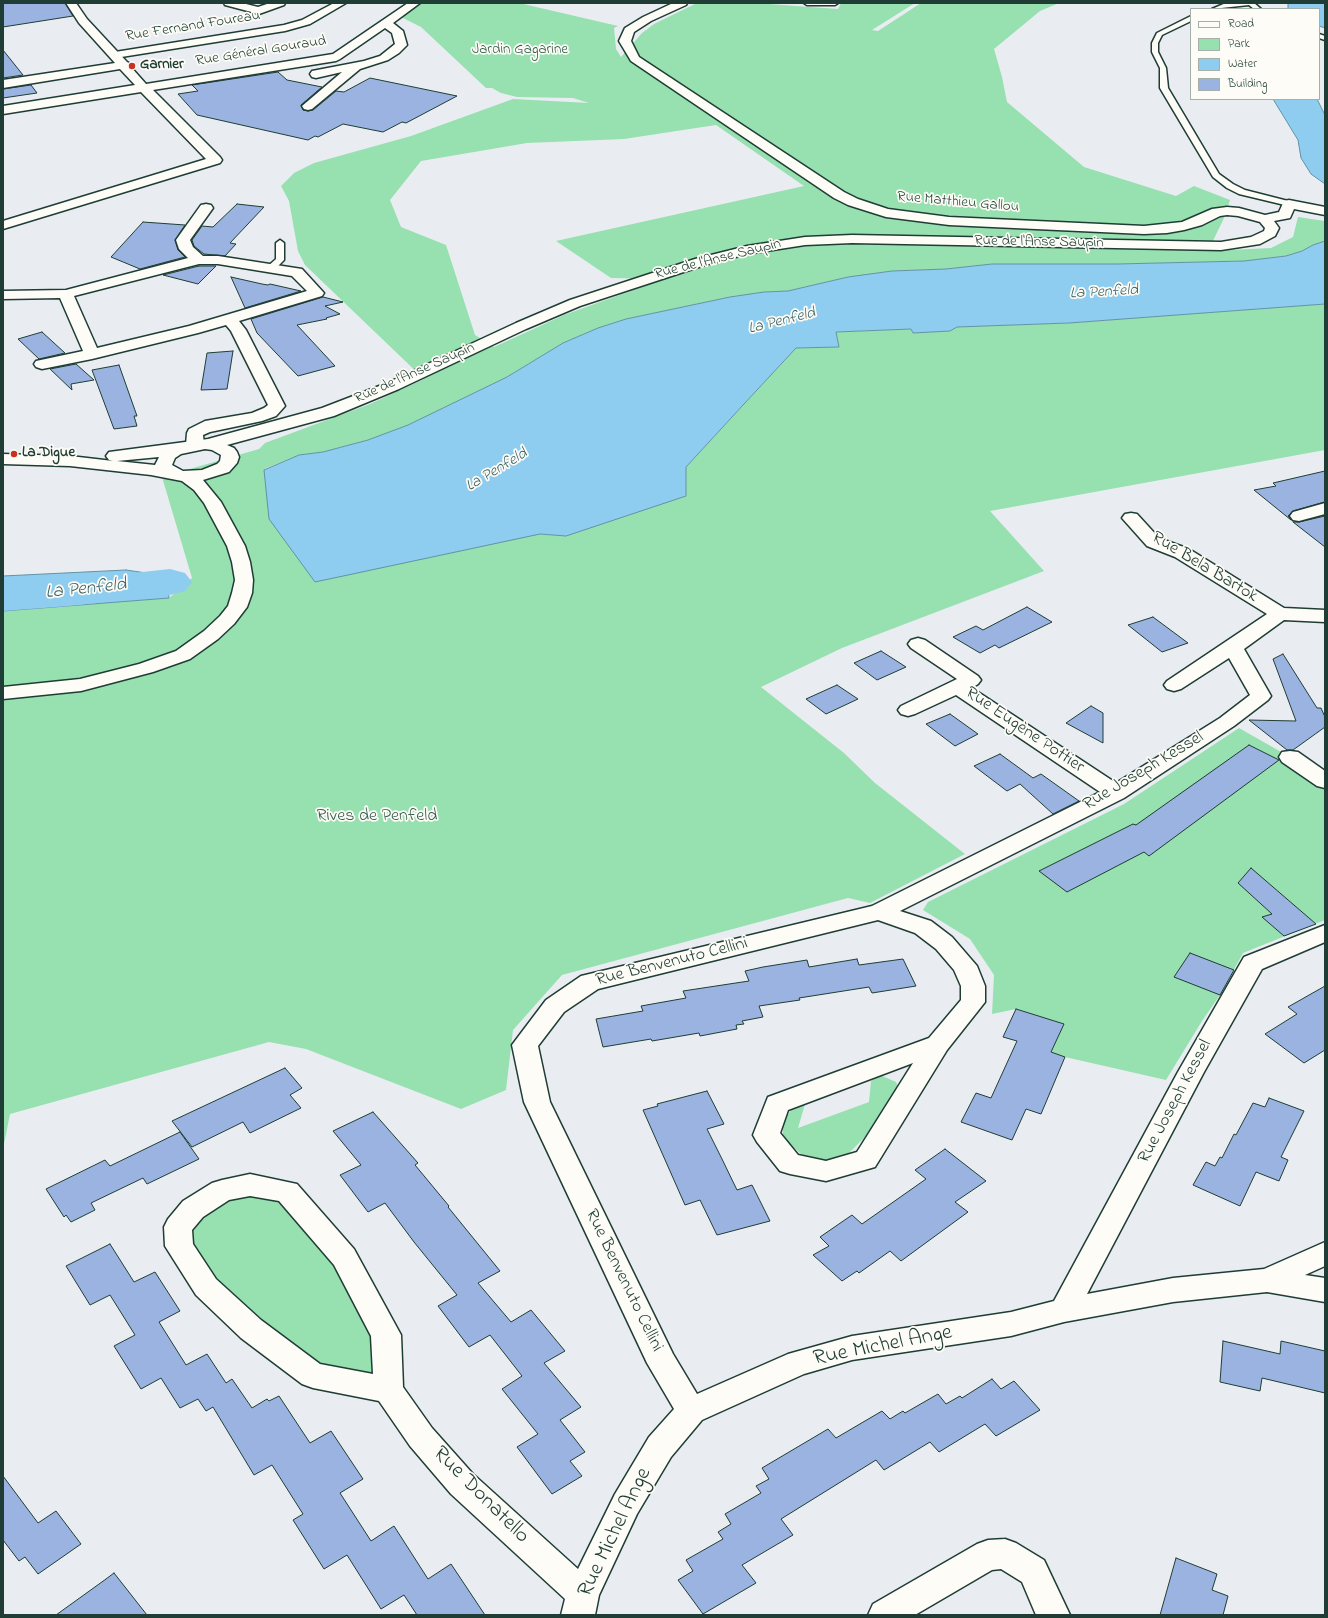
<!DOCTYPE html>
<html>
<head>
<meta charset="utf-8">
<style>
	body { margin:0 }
	#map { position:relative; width:1328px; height:1618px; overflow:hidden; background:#e9edf2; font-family:"Indie Flower",sans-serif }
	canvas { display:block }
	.frame { position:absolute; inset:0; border:4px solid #1f3d34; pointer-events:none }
	.legend { position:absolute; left:1190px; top:8px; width:130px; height:92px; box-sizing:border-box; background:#fdfcf7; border:1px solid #a4b0a9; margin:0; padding:5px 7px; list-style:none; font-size:12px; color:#1f3d34 }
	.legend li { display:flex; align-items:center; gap:8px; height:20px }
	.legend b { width:20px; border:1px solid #a4b0a9 }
</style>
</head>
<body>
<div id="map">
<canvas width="1328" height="1618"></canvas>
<div class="frame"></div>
<ul class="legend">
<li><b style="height:5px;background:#fdfcf7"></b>Road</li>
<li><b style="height:11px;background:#97e0b0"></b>Park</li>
<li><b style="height:11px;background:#8ecdef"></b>Water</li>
<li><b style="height:11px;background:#9ab3e0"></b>Building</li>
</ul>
</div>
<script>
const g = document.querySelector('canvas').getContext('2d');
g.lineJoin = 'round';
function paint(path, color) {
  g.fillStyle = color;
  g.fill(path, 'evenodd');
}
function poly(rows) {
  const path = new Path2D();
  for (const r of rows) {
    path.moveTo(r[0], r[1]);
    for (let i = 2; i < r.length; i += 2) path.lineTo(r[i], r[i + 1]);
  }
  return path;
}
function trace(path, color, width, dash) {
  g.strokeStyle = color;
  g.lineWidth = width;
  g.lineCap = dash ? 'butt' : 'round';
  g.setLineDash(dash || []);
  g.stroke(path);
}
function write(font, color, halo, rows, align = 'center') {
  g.font = font + ' "Indie Flower",sans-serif';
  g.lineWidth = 3.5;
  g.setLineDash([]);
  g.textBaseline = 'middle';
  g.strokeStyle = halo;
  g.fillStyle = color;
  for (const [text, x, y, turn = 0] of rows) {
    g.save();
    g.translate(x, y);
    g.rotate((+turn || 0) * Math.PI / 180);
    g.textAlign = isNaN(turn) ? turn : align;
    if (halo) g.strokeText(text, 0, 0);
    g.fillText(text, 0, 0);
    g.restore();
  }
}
const green = poly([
	[421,3,519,3,618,26,614,28,616,49,621,57,642,33,654,24,697,3,755,3,838,9,841,3,915,3,872,30,878,31,921,3,1059,3,1040,11,994,49,1002,77,1007,102,1084,167,1176,196,1194,186,1230,200,1225,216,1208,251,1271,248,1293,237,1298,217,1325,221,1325,241,1313,245,1302,251,1286,256,1244,261,1117,264,992,264,946,269,892,271,848,277,788,291,764,292,730,297,626,319,598,328,563,343,507,377,408,425,368,440,323,452,299,455,264,469,540,534,566,536,686,467,796,348,839,347,836,332,911,329,913,333,950,331,957,327,1069,323,1325,304,1325,450,990,511,1044,571,842,648,761,687,844,753,875,783,965,854,870,903,848,898,562,975,513,1030,506,1090,461,1109,306,1049,269,1042,10,1114,3,1149,3,611,169,598,192,578,162,477,259,449,265,443,370,404,424,379,305,265,298,251,289,201,281,186,294,173,314,163,411,136,513,99,589,103,573,98,517,97,501,93,492,88,486,88,421,27,401,17],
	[716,125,804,186,556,241,611,278,664,279,564,315,494,347,475,335,446,245,401,227,390,200,421,161,527,143,624,139],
	[1239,728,1290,757,1325,781,1325,920,1243,953,1220,995,1202,1021,1166,1080,1065,1057,1051,1052,1063,1024,1016,1009,992,1014,994,975,970,939,923,910,928,902,1124,804],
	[880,1075,896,1082,899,1088,864,1138,848,1154,824,1162,810,1158,801,1154,787,1141,783,1134,783,1125,785,1118,793,1108,805,1104,798,1128,869,1102,871,1081],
	[222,1191,287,1192,386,1335,388,1390,313,1375,179,1246]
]);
const water = poly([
	[1288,3,1325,3,1325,28,1319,26,1319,9,1288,9,1288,3],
	[1273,99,1317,99,1325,115,1325,184,1311,174,1301,158,1298,140,1273,99],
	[1325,241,1325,304,1069,323,957,327,950,331,913,333,911,329,836,332,839,347,796,348,744,404,686,467,686,496,566,536,540,534,315,582,269,519,264,470,299,455,323,452,368,440,408,425,507,377,563,343,598,328,626,319,730,297,764,292,788,291,848,277,892,271,946,269,992,264,1117,264,1244,261,1286,256,1302,251,1313,245,1325,241],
	[126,570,167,576,169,598,3,611,3,576,126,570]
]);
const river = poly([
	[170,569,185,573,192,582,185,591,170,595,69,606,3,611,3,585,69,580,170,569]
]);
const building = poly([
	[3,3,65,3,73,16,3,27,3,3],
	[3,50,23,75,3,78,3,50],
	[278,72,287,80,322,87,301,105,303,110,308,111,313,110,336,91,344,92,370,78,457,96,406,123,402,122,383,132,343,124,318,137,315,136,308,140,197,115,178,94,198,91,192,85,278,72],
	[31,85,37,93,3,98,3,89,31,85],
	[237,204,264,207,230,243,236,244,225,256,204,254,194,246,192,240,202,226,213,227,237,204],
	[143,222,185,225,175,240,178,250,185,257,140,269,111,257,143,222],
	[199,266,216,266,198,284,163,275,199,266],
	[231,277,262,284,268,285,270,284,301,291,245,308,231,277],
	[323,297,343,302,325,306,340,314,326,318,327,319,297,325,335,366,298,376,257,333,251,319,323,297],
	[42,332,65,353,39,359,18,339,42,332],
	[233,351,227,389,201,390,207,353,233,351],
	[76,364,94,380,71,384,72,390,50,369,76,364],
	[119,365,137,416,134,416,137,426,114,429,92,370,119,365],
	[1325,471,1325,502,1293,511,1288,516,1291,520,1254,490,1276,486,1273,483,1325,471],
	[1325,516,1325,547,1293,522,1299,522,1325,516],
	[1027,607,1052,622,999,648,995,645,980,653,953,637,976,626,983,630,1027,607],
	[1153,617,1188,643,1162,652,1128,625,1153,617],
	[881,651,906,667,877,680,854,663,881,651],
	[1283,654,1317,708,1321,708,1325,717,1325,727,1293,750,1287,750,1249,720,1296,721,1273,659,1283,654],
	[837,685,858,699,826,714,806,699,837,685],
	[1091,706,1103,713,1103,743,1066,723,1091,706],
	[950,714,978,734,955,746,926,724,950,714],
	[1249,745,1279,760,1149,856,1144,852,1067,892,1039,871,1133,824,1136,825,1249,745],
	[1000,754,1033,778,1041,774,1079,801,1053,814,1020,784,1007,791,974,766,1000,754],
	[1251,868,1316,924,1284,936,1262,917,1272,914,1238,883,1251,868],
	[1190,953,1234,970,1220,995,1174,977,1190,953],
	[857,959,859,965,903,959,916,986,872,993,869,987,799,998,800,1000,759,1006,763,1017,742,1021,744,1024,736,1025,737,1029,700,1036,699,1033,652,1041,651,1039,603,1047,596,1019,643,1011,641,1006,686,998,683,991,749,981,745,971,763,967,807,960,809,967,857,959],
	[1325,986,1325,1050,1304,1063,1265,1034,1297,1014,1288,1007,1325,986],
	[1016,1009,1064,1024,1051,1052,1065,1057,1041,1114,1026,1109,1012,1140,961,1122,976,1093,991,1098,1017,1041,1003,1037,1016,1009],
	[285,1068,302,1088,290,1095,301,1108,250,1133,243,1122,192,1147,172,1121,285,1068],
	[707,1091,724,1124,707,1129,722,1159,737,1190,752,1185,770,1221,717,1235,700,1200,685,1205,643,1110,658,1106,657,1104,707,1091],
	[1269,1098,1304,1111,1281,1157,1288,1160,1279,1181,1256,1172,1240,1206,1193,1185,1206,1162,1215,1166,1220,1157,1222,1158,1234,1134,1236,1135,1253,1103,1265,1107,1269,1098],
	[373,1112,418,1163,415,1165,449,1206,448,1207,500,1271,478,1283,511,1322,531,1310,565,1351,544,1363,581,1407,560,1420,585,1452,570,1461,582,1476,552,1494,517,1447,538,1434,502,1389,522,1376,490,1335,469,1347,438,1306,457,1295,414,1242,385,1203,368,1212,340,1175,361,1165,333,1131,373,1112],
	[180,1132,199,1159,147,1184,143,1178,91,1203,95,1210,71,1222,66,1215,64,1217,46,1189,105,1160,110,1166,180,1132],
	[945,1149,986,1181,955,1202,968,1212,901,1261,890,1251,859,1273,857,1271,842,1281,813,1255,829,1246,820,1237,852,1215,862,1224,926,1179,915,1170,945,1149],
	[110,1244,134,1282,155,1272,180,1311,159,1322,186,1365,207,1354,226,1383,232,1379,252,1408,267,1399,269,1401,279,1396,310,1443,331,1431,363,1479,340,1493,371,1541,394,1526,428,1579,451,1564,485,1615,417,1615,404,1595,381,1609,347,1555,324,1569,293,1520,303,1514,272,1465,254,1475,213,1407,206,1411,198,1399,180,1408,161,1378,141,1389,114,1346,135,1335,110,1295,90,1305,66,1266,110,1244],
	[1223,1341,1280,1354,1281,1341,1325,1351,1325,1393,1262,1378,1260,1391,1220,1382,1223,1341],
	[992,1379,1001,1389,1014,1381,1040,1410,996,1436,985,1424,939,1452,930,1442,884,1470,876,1460,781,1519,793,1535,742,1565,756,1583,703,1614,678,1580,693,1571,686,1560,723,1539,718,1532,731,1524,725,1514,761,1493,756,1486,769,1479,762,1468,828,1429,836,1438,882,1411,890,1419,903,1411,905,1413,938,1394,946,1404,960,1396,962,1398,992,1379],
	[3,1476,38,1523,56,1511,81,1544,38,1574,25,1557,19,1561,3,1540,3,1476],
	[1176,1558,1217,1574,1212,1590,1228,1596,1223,1615,1160,1615,1176,1558],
	[114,1573,147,1615,56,1615,106,1579,114,1573]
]);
const service = poly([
	[804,3,838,3,835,5,807,5,804,3],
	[1226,3,1254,3,1261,9,1254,9,1249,5,1212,9,1226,3],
	[1191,16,1191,21,1162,35,1158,43,1158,52,1166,68,1168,88,1219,174,1233,184,1245,190,1292,202,1292,206,1289,206,1239,194,1227,188,1213,177,1160,88,1160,68,1152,52,1152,43,1157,33,1191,16],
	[1319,34,1325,36,1325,40,1319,38,1319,34],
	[280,240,284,243,284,260,273,271,267,271,266,269,267,267,276,259,276,243,280,240]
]);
const pedestrian = poly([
	[334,3,346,3,310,24,285,31,115,58,110,55,115,52,284,25,302,20,334,3]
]);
const minor = poly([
	[66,3,76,3,87,19,127,62,129,63,130,66,146,84,333,54,408,3,420,3,393,23,403,31,407,45,399,53,388,60,360,69,312,109,308,110,304,109,302,106,342,72,316,78,312,77,310,74,312,71,364,61,380,56,395,44,392,33,385,28,340,59,336,61,153,90,220,157,222,160,220,163,3,229,3,221,206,159,141,92,3,114,3,106,135,85,120,69,3,88,3,80,115,63,79,23,66,3],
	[224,3,242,3,258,7,270,3,285,3,284,5,259,14,225,5,224,3],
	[206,204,211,205,213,208,190,240,193,247,203,256,218,256,302,269,324,293,322,296,239,321,246,330,285,406,276,416,262,421,210,432,203,435,204,445,201,449,195,450,189,449,186,445,187,433,189,429,205,421,252,413,264,408,268,405,231,331,226,325,198,333,92,359,42,369,36,367,34,364,36,361,83,351,60,298,3,299,3,291,66,290,188,258,179,249,176,240,201,205,206,204],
	[199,264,218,264,292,276,307,291,189,326,97,348,74,296,199,264],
	[1325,503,1325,514,1299,521,1293,520,1290,516,1293,512,1325,503],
	[1131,513,1137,514,1159,538,1189,549,1284,608,1325,610,1325,622,1284,620,1244,649,1271,696,1268,700,1234,726,1124,798,900,911,931,921,952,937,977,966,985,986,985,1002,947,1050,875,1167,826,1181,790,1174,780,1171,757,1142,753,1135,768,1097,929,1038,961,1000,961,986,954,970,936,949,915,933,878,920,598,989,564,1012,538,1046,550,1102,673,1354,697,1394,788,1354,852,1336,1011,1312,1054,1301,1178,1072,1244,957,1325,925,1325,942,1262,969,1204,1072,1087,1294,1173,1278,1264,1269,1325,1242,1325,1266,1305,1275,1325,1278,1325,1302,1267,1292,1173,1302,1064,1322,1011,1336,852,1360,804,1374,702,1420,671,1457,637,1514,599,1595,595,1615,561,1615,565,1599,451,1494,410,1446,379,1401,313,1388,302,1384,241,1338,196,1295,165,1246,164,1227,168,1219,183,1201,212,1183,222,1180,250,1174,297,1184,354,1249,401,1335,403,1387,432,1428,473,1474,578,1569,615,1494,649,1437,674,1409,647,1363,524,1102,512,1045,546,1000,581,976,872,906,1100,792,956,695,915,714,908,716,901,714,898,710,901,706,957,679,911,648,908,644,911,640,918,638,925,640,978,676,981,680,978,684,972,688,1116,783,1220,718,1250,695,1229,658,1181,689,1174,691,1167,689,1164,685,1167,681,1267,614,1175,557,1147,546,1122,518,1125,514,1131,513],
	[913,1063,857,1152,826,1161,798,1155,780,1133,788,1110,913,1063],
	[250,1196,279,1201,334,1265,371,1336,373,1374,320,1364,261,1320,216,1279,193,1244,192,1230,203,1217,229,1200,250,1196],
	[1290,751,1298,752,1325,771,1325,788,1317,786,1282,762,1279,757,1282,752,1290,751],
	[1005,1539,1016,1543,1044,1560,1070,1615,1036,1615,1022,1582,1001,1569,992,1570,915,1615,868,1615,873,1604,977,1544,988,1540,1005,1539]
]);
const tertiary = poly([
	[673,3,687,3,686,5,651,21,634,32,631,41,639,57,844,192,858,199,888,209,949,217,1144,226,1182,222,1212,209,1227,207,1239,208,1265,215,1279,212,1284,201,1289,200,1325,207,1325,215,1294,209,1290,218,1274,221,1279,228,1275,236,1260,244,1221,250,852,243,805,245,747,254,705,265,580,306,526,329,399,389,334,416,227,445,234,448,237,452,239,457,237,463,229,472,203,480,221,502,245,546,250,562,253,580,252,593,247,607,234,624,218,639,190,659,153,672,81,691,3,699,3,687,80,679,139,664,176,651,204,631,220,616,228,606,232,593,235,580,232,562,227,546,204,503,194,490,182,481,151,475,70,466,3,464,3,454,70,456,113,461,109,460,106,456,109,452,208,439,322,408,387,383,516,323,570,300,695,259,747,246,805,237,852,235,1221,242,1251,237,1264,231,1265,228,1260,222,1238,216,1227,215,1220,216,1202,225,1184,230,1167,233,1144,234,949,225,886,217,848,205,834,198,631,61,619,41,625,28,643,17,673,3],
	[205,449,212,450,221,455,220,461,217,464,202,470,183,471,172,465,175,458,181,454,205,449],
	[159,457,155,465,117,461,159,457]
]);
const markers = [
	[132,66,4,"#c8321e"],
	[14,454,4,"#c8321e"]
];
const farStreetnames = [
	["Rue Fernand Foureau",193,27,-9],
	["Rue Général Gouraud",261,52,-9],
	["Rue Matthieu Gallou",958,203,5],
	["Rue de l'Anse Saupin",1039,243,1],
	["Rue de l'Anse Saupin",718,260,-14],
	["Rue de l'Anse Saupin",415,374,-24]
];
const farParknames = [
	["Jardin Gagarine",520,51]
];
const farPoinames = [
	["Garnier",140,66],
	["La Digue",22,454]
];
const farWaternames = [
	["La Penfeld",1104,293,-3],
	["La Penfeld",782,322,-14],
	["La Penfeld",497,471,-31]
];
const streetNames = [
	["Rue Bela Bartok",1204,568,31],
	["Rue Eugène Pottier",1024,731,34],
	["Rue Joseph Kessel",1144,772,-31],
	["Rue Benvenuto Cellini",672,963,-14],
	["Rue Joseph Kessel",1176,1102,-62],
	["Rue Benvenuto Cellini",623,1281,64]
];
const parkNames = [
	["Rives de Penfeld",377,817]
];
const waterNames = [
	["La Penfeld",86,590,-6]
];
const nearStreetnames = [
	["Rue Michel Ange",883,1347,-11],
	["Rue Donatello",480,1496,45],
	["Rue Michel Ange",616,1533,-64]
];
paint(green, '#97e0b0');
paint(water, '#8ecdef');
trace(water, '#6293a4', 1);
paint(river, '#8ecdef');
paint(building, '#9ab3e0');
trace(building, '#1f3d34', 1);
trace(service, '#1f3d34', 3);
trace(pedestrian, '#1f3d34', 3);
trace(minor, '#1f3d34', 3);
trace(tertiary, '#1f3d34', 3);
paint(service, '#fdfcf7');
paint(pedestrian, '#fdfcf7');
paint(minor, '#fdfcf7');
paint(tertiary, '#fdfcf7');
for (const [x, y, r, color] of markers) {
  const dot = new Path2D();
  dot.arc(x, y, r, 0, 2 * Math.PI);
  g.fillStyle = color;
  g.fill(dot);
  trace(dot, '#fdfcf7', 1.5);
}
write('15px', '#1f3d34', '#fdfcf7', farStreetnames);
write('15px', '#375e4d', '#fdfcf7', farParknames);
write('bold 15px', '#1f3d34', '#fdfcf7', farPoinames, 'left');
write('italic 16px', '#3b6163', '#fdfcf7', farWaternames);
write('18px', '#1f3d34', '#fdfcf7', streetNames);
write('18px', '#375e4d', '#fdfcf7', parkNames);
write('italic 19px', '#3b6163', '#fdfcf7', waterNames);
write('22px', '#1f3d34', '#fdfcf7', nearStreetnames);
</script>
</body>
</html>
